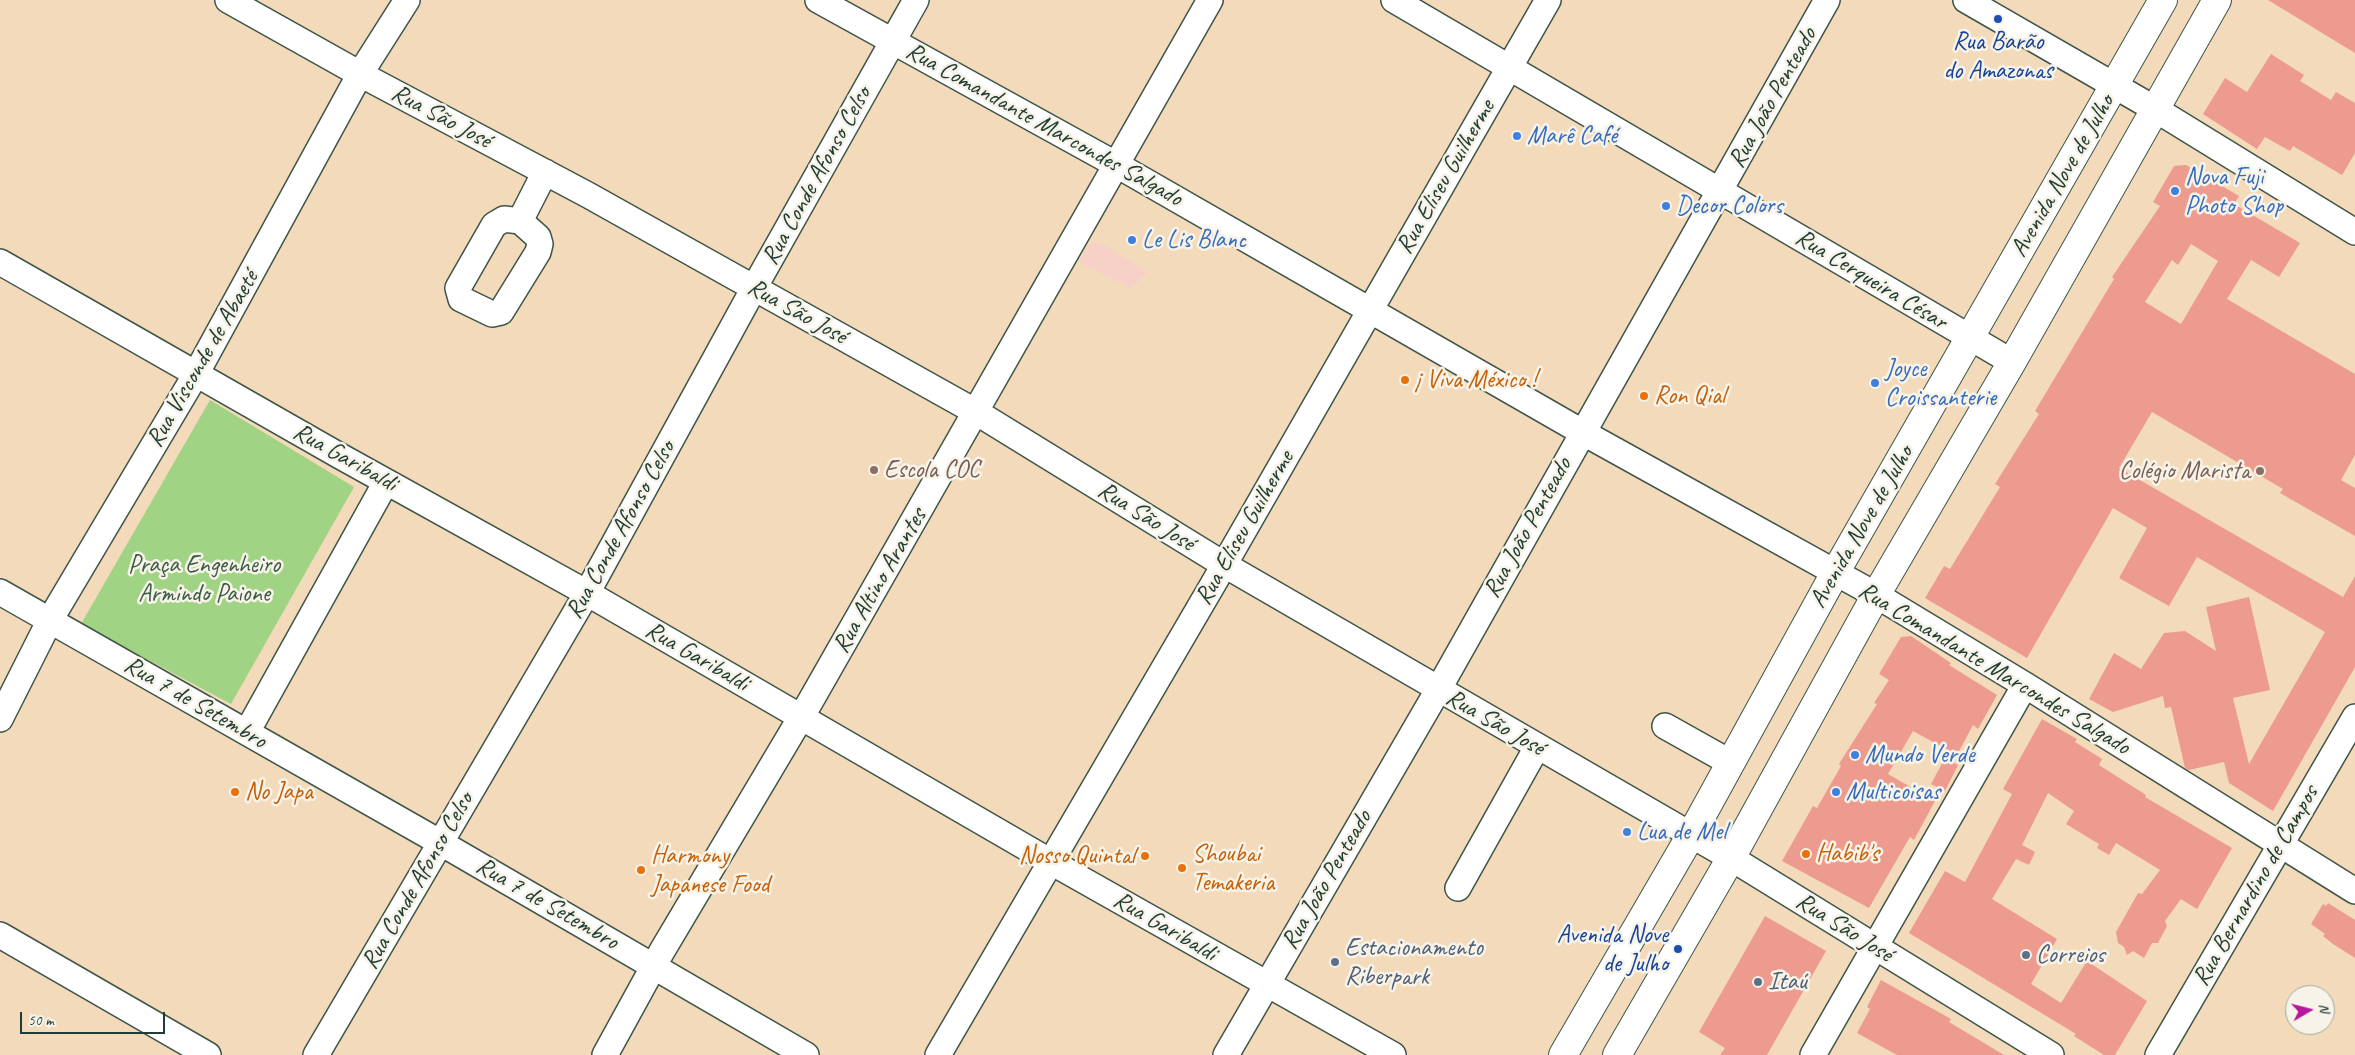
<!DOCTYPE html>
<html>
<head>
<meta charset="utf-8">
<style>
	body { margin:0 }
	#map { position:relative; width:2355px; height:1055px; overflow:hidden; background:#f2daba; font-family:Caveat,sans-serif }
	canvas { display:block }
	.north { position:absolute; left:2285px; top:985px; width:50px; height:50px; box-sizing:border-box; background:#f7f3e8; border:1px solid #a1aaa0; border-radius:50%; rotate:82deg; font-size:14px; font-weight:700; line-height:20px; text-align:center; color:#1f3d34 }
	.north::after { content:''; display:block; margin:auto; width:18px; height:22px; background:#b5179e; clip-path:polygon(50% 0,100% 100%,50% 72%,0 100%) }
	.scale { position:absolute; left:20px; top:1012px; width:145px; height:22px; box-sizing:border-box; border:2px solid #1f3d34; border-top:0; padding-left:6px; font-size:15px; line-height:18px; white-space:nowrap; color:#1f3d34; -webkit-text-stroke:4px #f7f3e8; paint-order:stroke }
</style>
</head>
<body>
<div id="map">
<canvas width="2355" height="1055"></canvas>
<div class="north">N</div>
<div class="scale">50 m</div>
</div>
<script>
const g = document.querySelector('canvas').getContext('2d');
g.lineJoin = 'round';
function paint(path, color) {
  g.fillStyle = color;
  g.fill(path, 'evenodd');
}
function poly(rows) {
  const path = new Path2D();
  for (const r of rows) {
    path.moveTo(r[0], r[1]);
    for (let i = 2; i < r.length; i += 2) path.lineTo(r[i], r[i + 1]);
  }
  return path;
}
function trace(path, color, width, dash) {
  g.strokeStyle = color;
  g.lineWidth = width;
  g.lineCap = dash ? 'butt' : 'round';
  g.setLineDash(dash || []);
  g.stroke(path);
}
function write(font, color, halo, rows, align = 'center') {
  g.font = font + ' Caveat,sans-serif';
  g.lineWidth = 5;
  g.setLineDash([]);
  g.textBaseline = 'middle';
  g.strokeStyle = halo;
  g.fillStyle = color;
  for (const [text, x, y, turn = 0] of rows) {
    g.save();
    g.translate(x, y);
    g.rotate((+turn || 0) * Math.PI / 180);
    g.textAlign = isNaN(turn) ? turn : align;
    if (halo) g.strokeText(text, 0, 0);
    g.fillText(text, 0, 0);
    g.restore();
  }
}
const built = poly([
	[1099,242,1148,272,1131,289,1079,262,1088,246]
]);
const green = poly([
	[210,400,354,487,231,704,81,624]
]);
const building = poly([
	[2268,0,2355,0,2355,53],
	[2271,54,2304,75,2300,81,2331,100,2336,92,2355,103,2355,153,2342,175,2293,146,2290,151,2265,137,2257,149,2203,114,2225,78,2247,92],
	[2186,165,2239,196,2234,204,2300,243,2279,277,2251,260,2227,299,2355,374,2355,455,2341,480,2355,488,2355,536,2280,493,2283,489,2152,412,2119,468,2343,597,2355,576,2355,667,2273,811,2229,783,2224,762,2189,770,2185,768,2171,707,2165,708,2163,696,2113,712,2089,699,2114,653,2141,669,2164,633,2185,631,2216,651,2206,607,2249,597,2270,690,2233,698,2249,764,2325,632,2197,557,2169,606,2119,578,2147,528,2113,508,2027,658,1925,598,1944,566,1950,569,2000,487,1995,484,2039,414,2035,411,2114,279,2112,277,2160,206,2153,202,2174,166],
	[2191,244,2218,261,2181,324,2145,302,2172,260,2178,265],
	[1911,636,1951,663,1949,665,1997,695,1978,729,1973,725,1957,755,1913,731,1888,774,1935,801,1914,840,1910,837,1869,908,1782,861,1813,806,1817,808,1841,766,1839,764,1877,704,1874,703,1889,680,1879,674,1901,637],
	[2042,719,2077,739,2075,742,2102,759,2099,765,2146,795,2145,797,2232,848,2197,909,2181,899,2165,921,2167,926,2158,943,2152,943,2144,958,2133,951,2127,955,2124,947,2118,943,2116,932,2138,893,2142,894,2160,870,2116,843,2109,855,2097,848,2099,844,2066,824,2074,811,2048,793,2022,845,2035,852,2029,865,2016,859,1992,899,2057,939,2031,984,2061,1003,2087,961,2147,1001,2115,1055,2104,1055,2074,1036,2076,1034,1909,933,1945,871,1965,882,2012,794,2003,789],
	[1945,758,1958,765,1945,791,1931,784],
	[2328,903,2355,920,2355,958,2333,944,2323,936,2325,934,2311,924,2323,904,2326,906],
	[1765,916,1826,951,1767,1055,1720,1055,1725,1048,1699,1032],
	[1881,980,1951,1019,1949,1022,2004,1055,1897,1055,1857,1033,1870,1009,1867,1007]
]);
const minor = poly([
	[228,0,360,74,588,195,976,412,1223,564,1731,858,2051,1055],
	[818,0,1117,165,1582,432,1876,595,2025,685,2355,891],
	[1394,0,2012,362],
	[1966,0,2155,109,2355,232],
	[504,219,520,221,538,237,540,244,538,252,501,312,492,314,461,299,458,288,494,225,504,219],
	[520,221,545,172],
	[0,262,340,456,587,593,1051,862,1393,1055],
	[0,592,441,843,806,1055],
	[0,719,50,620,196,374,360,74,407,0],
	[1665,726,1731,763],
	[247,732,386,482],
	[1458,888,1537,747],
	[0,935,208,1055],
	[316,1055,587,593,754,288,916,0],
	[605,1055,662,951,810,702,1210,0],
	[938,1055,1212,586,1548,0],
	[1226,1055,1438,690,1827,0],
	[1813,1055,2025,685],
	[2158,1055,2355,717]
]);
const major = poly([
	[1563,1055,1691,835,1835,573,2163,0],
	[1617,1055,1731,858,1876,595,2012,362,2217,0]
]);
const markers = [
	[1998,19,5,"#1a4fb4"],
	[1517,136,5,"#3f7fe0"],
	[2175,191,5,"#3f7fe0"],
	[1666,206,5,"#3f7fe0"],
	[1132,240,5,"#3f7fe0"],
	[1405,380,5,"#e8710a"],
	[1875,383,5,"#3f7fe0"],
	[1644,396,5,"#e8710a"],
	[874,470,5,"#8d6e63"],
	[2260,471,5,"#8d6e63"],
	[1855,755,5,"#3f7fe0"],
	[235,792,5,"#e8710a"],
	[1836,792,5,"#3f7fe0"],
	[1627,832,5,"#3f7fe0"],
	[1806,854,5,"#e8710a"],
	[1145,856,5,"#e8710a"],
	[1182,868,5,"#e8710a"],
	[641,870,5,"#e8710a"],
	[1678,949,5,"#1a4fb4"],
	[2026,955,5,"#5c6f8a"],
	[1335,962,5,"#5c6f8a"],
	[1758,982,5,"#5c6f8a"]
];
const transitNames = [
	["Rua Barão",1998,42],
	["do Amazonas",1998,71],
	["Avenida Nove",1668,935,"right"],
	["de Julho",1668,964,"right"]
];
const streetNames = [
	["Rua João Penteado",1773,98,-61],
	["Rua São José",441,117,28],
	["Rua Comandante Marcondes Salgado",1044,125,29],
	["Rua Conde Afonso Celso",817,176,-61],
	["Avenida Nove de Julho",2063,176,-60],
	["Rua Eliseu Guilherme",1446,177,-60],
	["Rua Cerqueira César",1871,280,31],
	["Rua São José",797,312,29],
	["Rua Visconde de Abaeté",203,359,-60],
	["Rua Garibaldi",345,458,29],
	["Rua São José",1146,517,32],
	["Avenida Nove de Julho",1862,527,-60],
	["Rua Eliseu Guilherme",1245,528,-60],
	["Rua João Penteado",1528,528,-61],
	["Rua Conde Afonso Celso",621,530,-61],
	["Rua Altino Arantes",880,581,-60],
	["Rua Garibaldi",697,657,30],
	["Rua Comandante Marcondes Salgado",1994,669,31],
	["Rua 7 de Setembro",195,703,30],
	["Rua São José",1495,723,30],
	["Rua João Penteado",1327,880,-60],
	["Rua Conde Afonso Celso",418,881,-60],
	["Rua Bernardino de Campos",2256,886,-60],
	["Rua 7 de Setembro",547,904,30],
	["Rua Garibaldi",1165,927,30],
	["Rua São José",1844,928,32]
];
const shopNames = [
	["Marê Café",1527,136],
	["Nova Fuji",2185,177],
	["Photo Shop",2185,206],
	["Decor Colors",1676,206],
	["Le Lis Blanc",1142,240],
	["Joyce",1885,369],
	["Croissanterie",1885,398],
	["Mundo Verde",1865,755],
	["Multicoisas",1846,792],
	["Lua de Mel",1637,832]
];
const foodNames = [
	["¡ Viva México !",1415,380],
	["Ron Qial",1654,396],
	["No Japa",245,792],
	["Shoubai",1192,854],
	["Temakeria",1192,883],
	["Habib's",1816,854],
	["Harmony",651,856],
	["Japanese Food",651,885],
	["Nosso Quintal",1135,856,"right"]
];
const educationNames = [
	["Escola COC",884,470],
	["Colégio Marista",2250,471,"right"]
];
const parkNames = [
	["Praça Engenheiro",204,565],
	["Armindo Paione",204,594]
];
const serviceNames = [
	["Estacionamento",1345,948],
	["Riberpark",1345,977],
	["Correios",2036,955],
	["Itaú",1768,982]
];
paint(built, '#f7d1c7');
paint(green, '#a0d383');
paint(building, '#ed9b8e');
trace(minor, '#3f5548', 28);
trace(major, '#3f5548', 30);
trace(minor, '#fff', 25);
trace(major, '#fff', 28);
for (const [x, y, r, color] of markers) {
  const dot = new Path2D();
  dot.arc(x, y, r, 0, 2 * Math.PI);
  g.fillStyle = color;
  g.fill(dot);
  trace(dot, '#f7f3e8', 2);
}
write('25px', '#164399', '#f7f3e8', transitNames);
write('25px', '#1f3d34', '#f7f3e8', streetNames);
write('25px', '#366cbe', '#f7f3e8', shopNames, 'left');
write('25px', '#c56008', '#f7f3e8', foodNames, 'left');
write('25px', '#785e54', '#f7f3e8', educationNames, 'left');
write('25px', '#395b44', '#f7f3e8', parkNames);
write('25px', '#4e5e75', '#f7f3e8', serviceNames, 'left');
</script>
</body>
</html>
